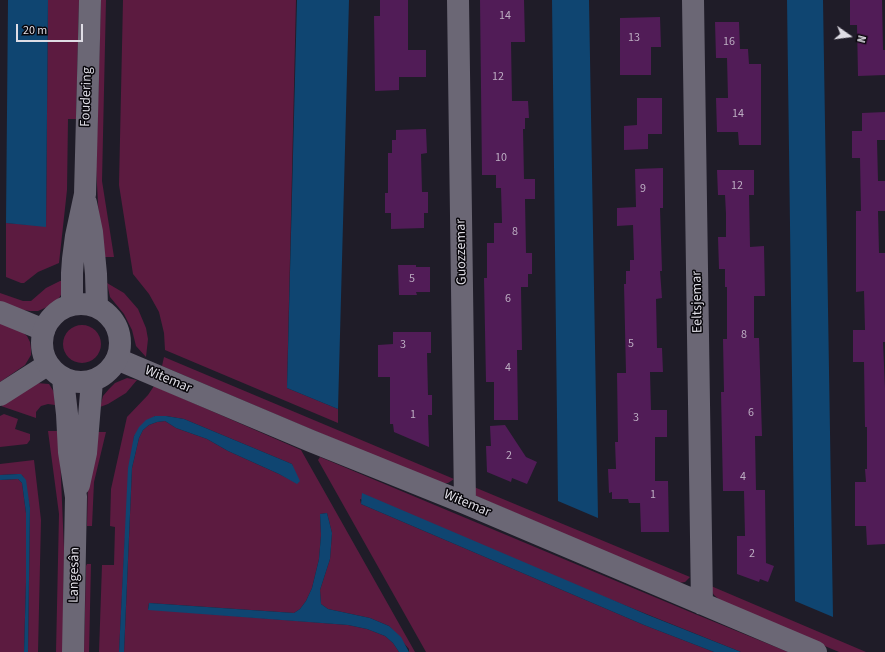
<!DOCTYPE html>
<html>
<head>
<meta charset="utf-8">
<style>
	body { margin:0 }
	#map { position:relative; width:885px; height:652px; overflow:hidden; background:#1f1c28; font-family:"Source Sans 3",sans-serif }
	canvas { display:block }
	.north { position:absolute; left:829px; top:16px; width:40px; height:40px; -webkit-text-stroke:3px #09070c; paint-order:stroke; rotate:104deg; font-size:11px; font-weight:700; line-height:16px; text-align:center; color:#dfdde5 }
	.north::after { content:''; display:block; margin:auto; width:14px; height:18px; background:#dfdde5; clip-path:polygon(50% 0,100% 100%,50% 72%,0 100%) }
	.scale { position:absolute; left:16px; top:24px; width:67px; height:18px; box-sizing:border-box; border:2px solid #dfdde5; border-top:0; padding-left:5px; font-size:12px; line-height:14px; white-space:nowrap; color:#dfdde5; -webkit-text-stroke:3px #09070c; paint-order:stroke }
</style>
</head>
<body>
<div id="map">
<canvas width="885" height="652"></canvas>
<div class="north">N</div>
<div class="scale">20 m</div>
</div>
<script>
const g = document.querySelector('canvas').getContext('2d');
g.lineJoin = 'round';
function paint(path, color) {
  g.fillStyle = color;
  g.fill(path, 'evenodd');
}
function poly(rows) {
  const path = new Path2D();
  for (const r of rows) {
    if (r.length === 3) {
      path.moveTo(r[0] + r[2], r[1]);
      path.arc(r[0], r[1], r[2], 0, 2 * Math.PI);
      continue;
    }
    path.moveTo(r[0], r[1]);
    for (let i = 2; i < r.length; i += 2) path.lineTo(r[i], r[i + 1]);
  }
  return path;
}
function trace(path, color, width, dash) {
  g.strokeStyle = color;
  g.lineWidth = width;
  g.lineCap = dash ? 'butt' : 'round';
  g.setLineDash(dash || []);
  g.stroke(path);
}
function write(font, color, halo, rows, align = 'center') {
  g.font = font + ' "Source Sans 3",sans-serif';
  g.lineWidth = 3;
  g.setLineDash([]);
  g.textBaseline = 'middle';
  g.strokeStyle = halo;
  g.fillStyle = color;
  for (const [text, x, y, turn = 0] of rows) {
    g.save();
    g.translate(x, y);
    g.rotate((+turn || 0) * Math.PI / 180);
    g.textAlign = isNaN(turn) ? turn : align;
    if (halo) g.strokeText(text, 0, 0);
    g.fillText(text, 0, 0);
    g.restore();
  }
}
const green = poly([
	[48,0,79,0,76,119,68,119,67,190,59,263,38,272,24,283,21,283,6,277,6,223,46,226],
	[101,0,106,0,102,181,114,257,101,257,96,167],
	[123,0,296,0,287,388,338,409,338,423,165,350,164,333,159,312,149,294,133,274,119,185],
	[60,281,66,281,64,290,59,298,47,307,38,311,30,311,17,309,0,302,0,293,23,301,31,301,46,288],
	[107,283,124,293,138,309,146,328,148,339,146,357,136,346,132,330,124,314,110,297],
	[0,322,21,331,27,336,30,342,31,349,31,355,25,365,0,382],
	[82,344,19],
	[164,357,454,479,448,483,442,483,433,481,162,366],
	[127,378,137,380,126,393,108,404,100,407,103,396,109,389,115,383],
	[37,383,49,384,54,392,55,405,48,404,41,406,36,412,36,418,1,406],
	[154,386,301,450,415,652,409,652,409,649,389,626,370,618,328,609,321,604,320,590,330,559,332,533,327,513,320,514,321,535,319,559,312,588,306,601,300,609,294,613,149,603,148,609,348,625,367,629,385,636,393,643,399,652,124,652,132,468,139,438,143,430,149,425,157,422,165,421,176,428,207,439,228,451,279,474,297,483,292,464,184,419,166,416,155,416,134,436,125,538,119,652,99,652,102,565,114,565,115,527,110,526,111,489,127,417,148,395],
	[4,414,18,419,15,429,30,434,30,440,27,444,0,447,0,416],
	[48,431,59,431,64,549,63,652,56,652,59,514],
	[94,432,106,432,94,482,92,526,87,526,88,482],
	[320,457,695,614,788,652,741,652,360,499,361,504,644,625,714,652,426,652,318,460],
	[34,460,41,520,38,652,28,652,30,508,23,476,18,474,0,475,0,464],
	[18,479,22,483,26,513,26,583,24,652,0,652,0,480],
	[474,487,690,577,685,582,678,583,476,496],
	[87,564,91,564,89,652,84,652,86,566],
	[711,586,866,652,839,652,723,603,714,595,711,590]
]);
const water = poly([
	[8,0,48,0,46,227,6,223],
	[297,0,349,0,338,409,287,388],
	[552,0,589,0,598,518,558,501],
	[787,0,823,0,833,617,795,601],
	[155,416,166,416,184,419,292,464,300,481,297,484,279,474,228,451,207,439,176,428,165,421,157,422,149,425,143,430,139,438,132,468,124,652,119,652,128,468,134,436,139,427,146,420],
	[18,474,21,474,26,480,30,508,28,652,24,652,26,583,26,513,22,483,18,479,0,480,0,475],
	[362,493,648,615,741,652,714,652,644,625,361,504],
	[327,513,332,533,330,559,320,590,321,604,328,609,370,618,389,626,401,637,409,652,399,652,393,643,385,636,367,629,348,625,148,610,149,603,294,613,300,609,306,601,312,588,319,559,321,535,320,514]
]);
const building = poly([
	[380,0,408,0,408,50,426,50,426,77,399,77,399,90,375,91,374,16,380,16],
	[480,0,524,0,525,42,511,42,512,101,528,101,529,118,525,118,525,129,523,129,524,179,535,179,535,199,525,199,526,253,532,253,532,274,528,274,528,287,521,287,522,350,517,350,518,420,494,420,494,382,486,382,484,278,487,278,487,243,494,243,494,223,502,223,501,188,496,188,496,175,482,175],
	[850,0,882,0,883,50,885,50,885,75,858,76,857,25,850,25],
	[660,17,661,47,651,47,651,75,620,75,620,18],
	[715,22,739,22,740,49,748,49,749,64,761,64,761,145,739,145,738,132,717,132,716,98,728,98,727,58,716,58],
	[637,98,662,98,662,134,648,134,648,149,624,150,624,126,637,125],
	[885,112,885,140,877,140,878,181,885,181,885,211,878,211,879,253,885,253,885,342,883,342,885,388,885,544,867,545,866,526,855,526,855,482,866,482,865,469,867,469,867,427,865,427,864,362,853,362,853,330,865,330,864,291,856,292,856,211,861,211,860,158,852,158,852,131,862,131,862,113],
	[426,129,427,153,421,154,422,192,428,192,428,213,424,213,424,228,391,229,391,213,385,213,385,193,388,193,388,153,392,153,392,140,396,140,396,130],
	[663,168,663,208,660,208,662,271,660,271,662,298,656,299,657,348,662,348,663,372,650,372,651,410,667,410,667,437,655,437,655,481,668,481,669,532,641,532,640,503,629,503,628,499,612,499,612,492,609,493,608,469,616,469,615,442,618,442,617,373,626,373,624,284,626,284,626,271,630,271,630,260,634,260,633,225,617,226,617,208,636,207,635,169],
	[717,170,754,170,754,195,749,195,750,247,764,246,765,296,754,296,754,338,759,338,762,436,755,436,756,490,765,490,766,563,774,566,768,582,760,579,759,582,737,574,737,536,745,536,744,491,723,491,721,392,724,392,723,339,727,339,727,287,725,287,725,269,719,269,718,237,726,237,726,214,725,195,718,195],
	[398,265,416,265,416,267,430,267,430,292,416,292,417,295,399,295],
	[393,332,431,332,431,353,427,353,428,395,432,395,432,415,428,415,429,447,394,432,393,424,390,424,390,377,378,377,378,345,393,344],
	[505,425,526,457,537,462,527,484,512,478,511,482,487,472,486,446,491,446,490,426]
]);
const minor = poly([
	[458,0,465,503],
	[693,0,702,604],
	[0,312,44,330],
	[117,359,311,441,465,503,816,652],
	[0,395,47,365]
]);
const tertiary = poly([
	[86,203,92,232,96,274,97,307],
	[81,343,39],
	[72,305,72,273,73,259,76,236,85,194,90,0],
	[63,379,67,414,69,452,76,497,73,652],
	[79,485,86,453,92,381]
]);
const numberNames = [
	["14",505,16],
	["13",634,38],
	["16",729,42],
	["12",498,77],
	["14",738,114],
	["10",501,158],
	["12",737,186],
	["9",643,189],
	["8",515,232],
	["5",412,279],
	["6",508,299],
	["8",744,335],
	["5",631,344],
	["3",403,345],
	["4",508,368],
	["6",751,413],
	["1",413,415],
	["3",636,418],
	["2",509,456],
	["4",743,477],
	["1",653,495],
	["2",752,554]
];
const streetNames = [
	["Foudering",87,97,-88],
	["Guozzemar",462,252,-91],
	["Eeltsjemar",698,302,-91],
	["Witemar",168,380,23],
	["Witemar",467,504,23],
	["Langesân",75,575,-89]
];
paint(green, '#5c1b40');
paint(water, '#0f4571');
paint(building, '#511c57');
trace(minor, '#6b6775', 22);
trace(tertiary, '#6b6775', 22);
write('12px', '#bcadc2', null, numberNames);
write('14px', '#dfdde5', '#09070c', streetNames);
</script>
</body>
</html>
